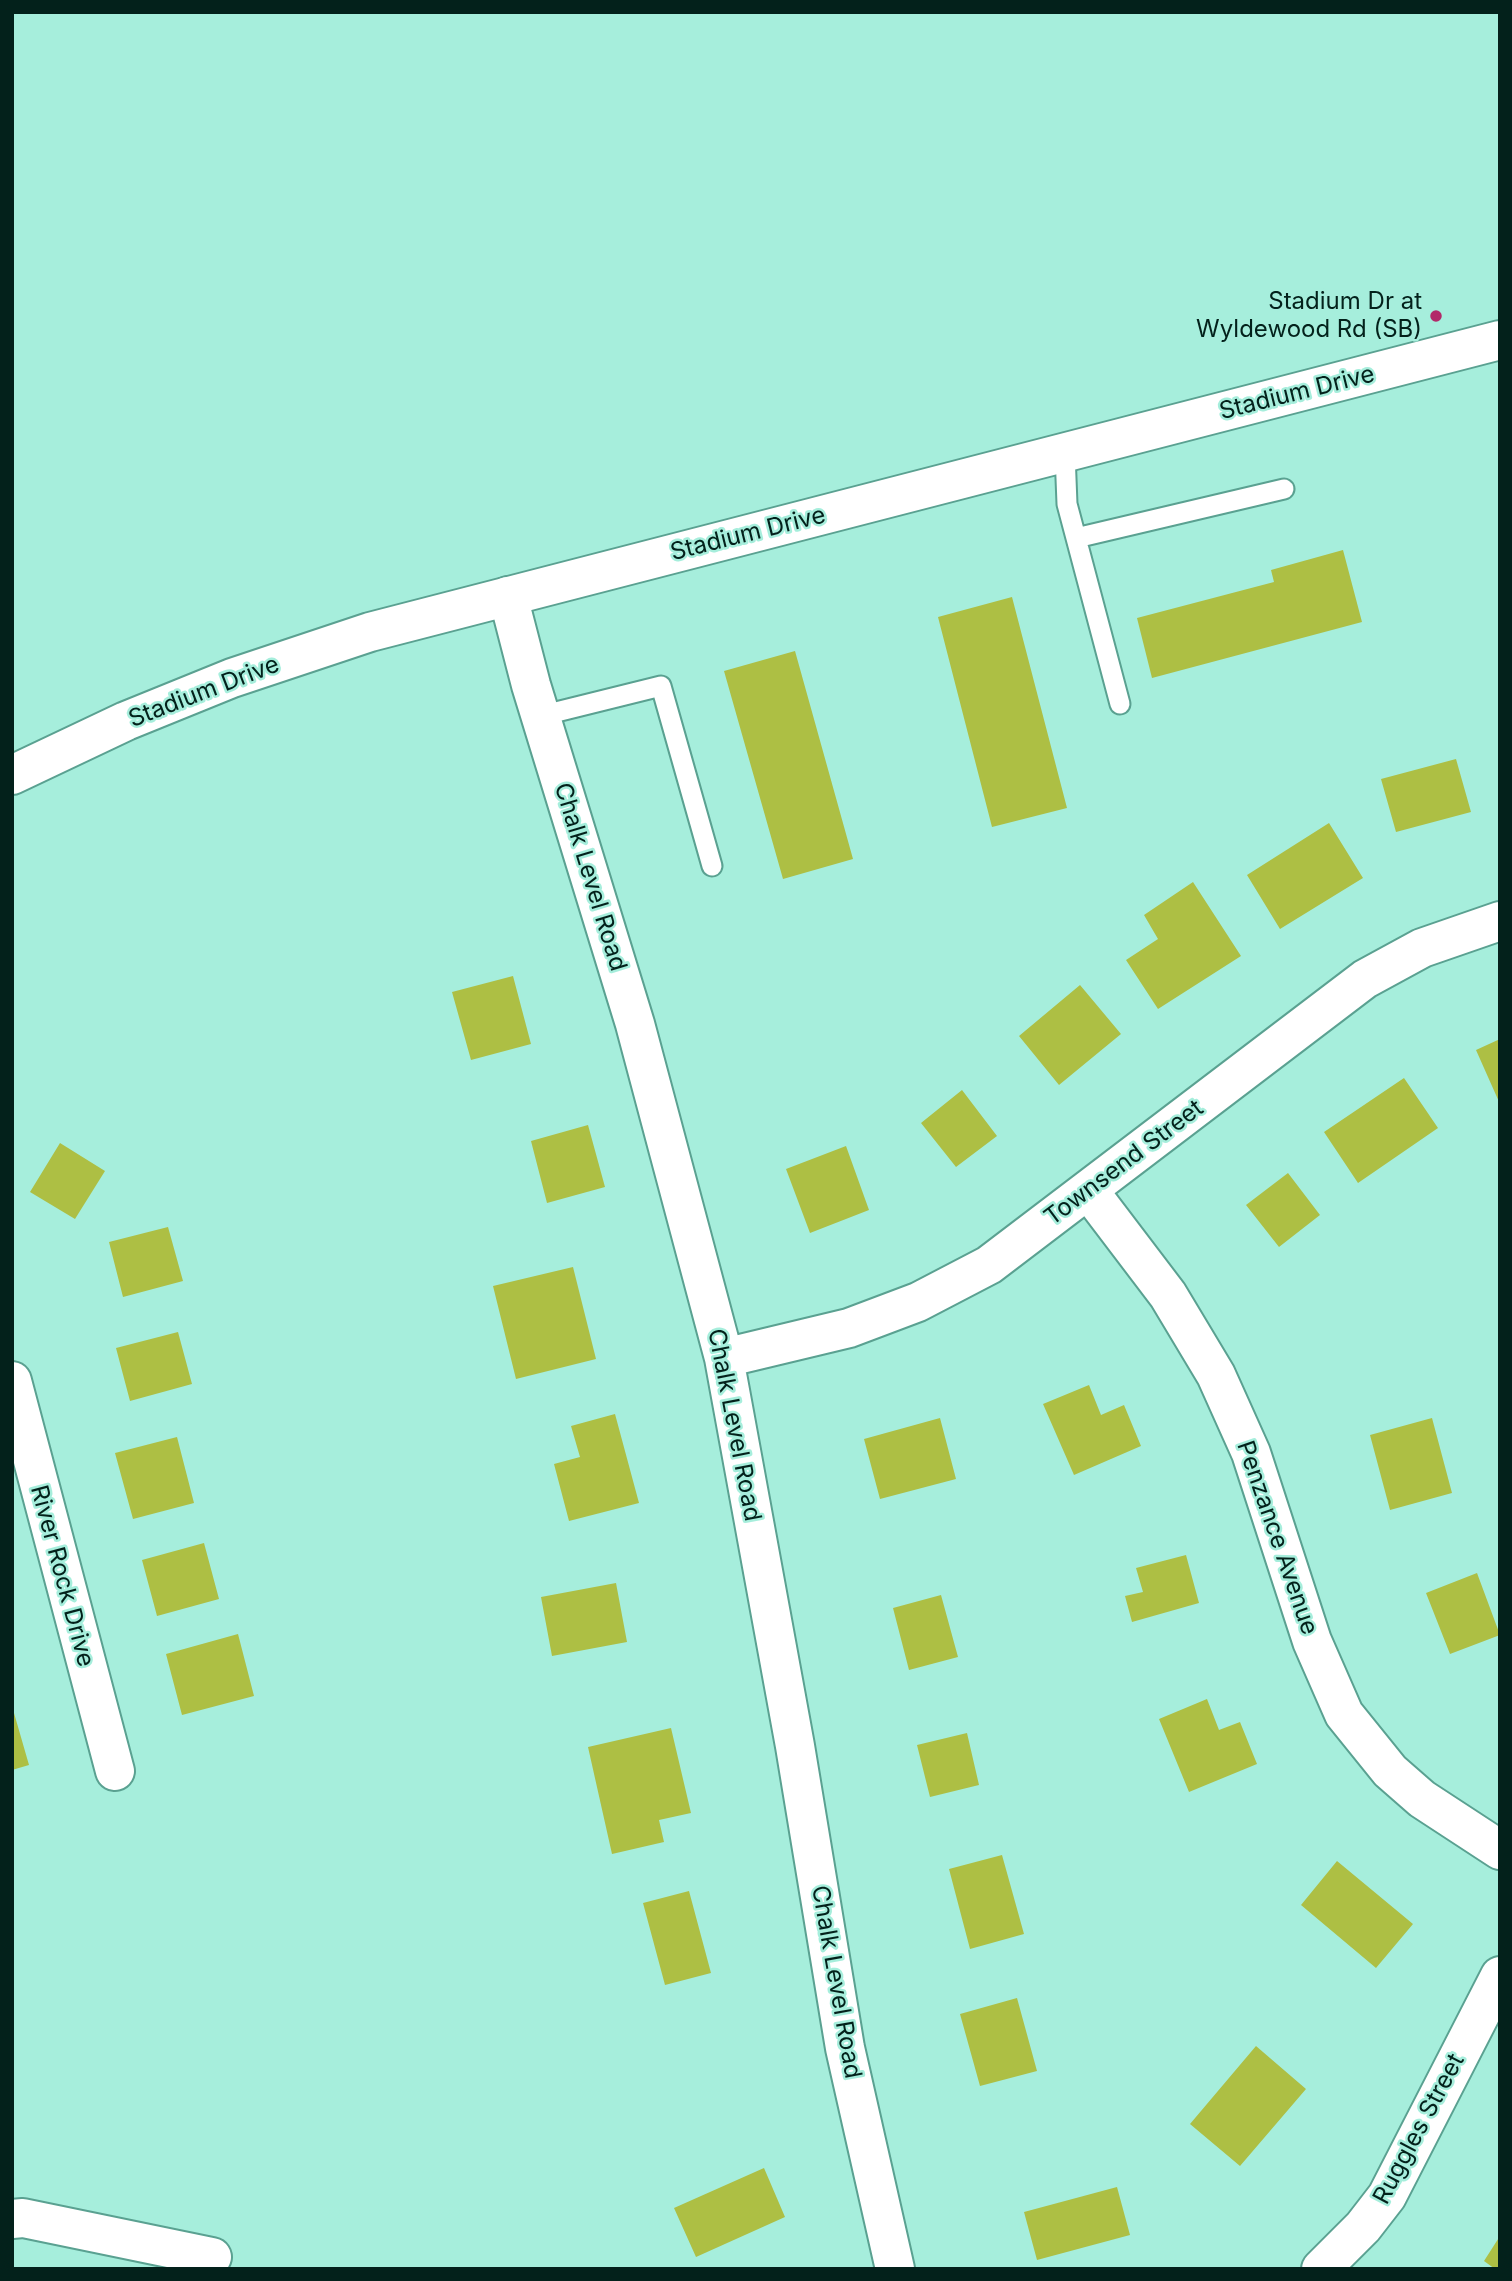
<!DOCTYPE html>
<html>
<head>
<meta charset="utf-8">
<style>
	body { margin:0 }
	#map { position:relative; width:1512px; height:2281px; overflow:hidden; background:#a6eedc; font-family:Inter,sans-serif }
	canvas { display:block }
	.frame { position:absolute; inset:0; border:14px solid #03211b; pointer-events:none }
</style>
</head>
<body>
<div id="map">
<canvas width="1512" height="2281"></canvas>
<div class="frame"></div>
</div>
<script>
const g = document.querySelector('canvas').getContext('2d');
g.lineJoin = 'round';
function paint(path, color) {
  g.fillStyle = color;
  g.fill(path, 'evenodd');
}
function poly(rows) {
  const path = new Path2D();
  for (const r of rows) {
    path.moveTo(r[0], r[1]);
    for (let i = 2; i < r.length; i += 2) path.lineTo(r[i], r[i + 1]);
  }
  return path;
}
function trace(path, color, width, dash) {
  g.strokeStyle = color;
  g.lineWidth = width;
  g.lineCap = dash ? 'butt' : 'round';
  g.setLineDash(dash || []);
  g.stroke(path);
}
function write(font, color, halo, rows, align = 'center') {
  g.font = font + ' Inter,sans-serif';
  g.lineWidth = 5;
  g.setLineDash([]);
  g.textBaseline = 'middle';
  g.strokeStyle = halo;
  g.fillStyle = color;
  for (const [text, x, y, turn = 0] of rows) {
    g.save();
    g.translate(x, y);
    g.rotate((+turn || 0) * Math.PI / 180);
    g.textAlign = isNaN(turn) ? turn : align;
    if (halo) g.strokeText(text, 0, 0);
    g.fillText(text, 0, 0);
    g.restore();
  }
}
const building = poly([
	[1343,550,1362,622,1152,678,1137,618,1274,582,1271,570],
	[1012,597,1067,808,992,827,938,617],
	[795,651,853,859,783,879,724,671],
	[1456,759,1471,812,1396,832,1381,779],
	[1329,823,1363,878,1280,929,1247,875],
	[1193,882,1241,956,1158,1009,1126,960,1158,939,1144,915],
	[513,976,531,1044,471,1060,452,992],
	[1080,985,1121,1034,1059,1085,1019,1036],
	[1500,1039,1500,1104,1476,1050],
	[1404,1078,1438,1128,1358,1183,1324,1132],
	[962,1090,997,1136,956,1167,921,1123],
	[588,1125,605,1187,547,1203,531,1141],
	[60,1143,105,1171,75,1219,30,1192],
	[846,1146,869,1210,810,1233,786,1169],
	[1288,1173,1320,1215,1279,1247,1246,1205],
	[168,1227,183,1281,123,1297,109,1242],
	[573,1267,596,1359,516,1379,493,1286],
	[178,1332,192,1384,130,1401,116,1348],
	[1089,1385,1101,1415,1124,1405,1141,1446,1074,1475,1043,1404],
	[615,1414,639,1503,569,1521,554,1464,580,1457,571,1426],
	[940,1418,956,1479,880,1499,864,1439],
	[1432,1418,1452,1493,1390,1510,1370,1435],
	[177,1437,194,1503,133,1519,115,1453],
	[204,1543,219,1599,157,1616,142,1560],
	[1186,1555,1199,1603,1132,1622,1125,1596,1143,1592,1136,1568],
	[1477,1573,1500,1635,1450,1654,1426,1593],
	[616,1583,627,1642,552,1656,541,1597],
	[941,1595,958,1657,909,1670,893,1608],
	[238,1634,254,1696,182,1715,166,1654],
	[1207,1699,1219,1730,1240,1722,1257,1764,1189,1792,1159,1719],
	[12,1706,29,1765,12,1770],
	[671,1728,691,1813,659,1820,664,1842,612,1854,588,1747],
	[967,1733,979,1785,930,1797,917,1745],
	[1002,1855,1024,1934,970,1949,949,1869],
	[1337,1861,1413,1924,1376,1968,1301,1905],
	[689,1891,711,1973,665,1985,643,1903],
	[1017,1998,1037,2071,980,2086,960,2014],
	[1256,2046,1306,2089,1240,2166,1190,2124],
	[764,2168,785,2217,696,2257,674,2208],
	[1117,2187,1130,2235,1037,2260,1024,2212],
	[1500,2236,1500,2269,1495,2269,1484,2261]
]);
const service = poly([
	[1065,453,1067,504,1120,704],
	[1076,538,1284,489],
	[540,716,661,686,712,866]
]);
const minor = poly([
	[508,596,531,685,635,1024,724,1358,795,1746,845,2048,895,2269],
	[1089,1191,1168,1295,1216,1375,1251,1453,1312,1641,1344,1714,1390,1771,1422,1799,1500,1850],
	[724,1358,849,1328,918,1302,989,1265,1365,979,1422,948,1500,921],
	[12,1381,115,1771],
	[12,2219,23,2218,212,2257],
	[1321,2269,1363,2227,1387,2196,1500,1976]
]);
const tertiary = poly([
	[12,775,126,721,232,678,370,632,1500,340]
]);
const markers = [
	[1436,316,7,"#b22969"]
];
const poiNames = [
	["Stadium Dr at",1422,302],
	["Wyldewood Rd (SB)",1422,330]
];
const streetNames = [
	["Stadium Drive",1297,393,-14],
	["Stadium Drive",748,534,-14],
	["Stadium Drive",204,692,-21],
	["Chalk Level Road",590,877,73],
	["Townsend Street",1124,1163,-37],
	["Chalk Level Road",734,1425,79],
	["Penzance Avenue",1277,1538,71],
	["River Rock Drive",62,1576,75],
	["Chalk Level Road",836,1982,80],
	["Ruggles Street",1419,2129,-62]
];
paint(building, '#adbf44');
trace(service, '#5aa191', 23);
trace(minor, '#5aa191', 42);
trace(tertiary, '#5aa191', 42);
trace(service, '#fff', 19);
trace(minor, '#fff', 38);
trace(tertiary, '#fff', 38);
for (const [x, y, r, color] of markers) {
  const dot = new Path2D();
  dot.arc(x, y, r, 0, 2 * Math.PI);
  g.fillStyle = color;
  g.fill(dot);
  trace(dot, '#a6eedc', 2.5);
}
write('24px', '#03211b', '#a6eedc', poiNames, 'right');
write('24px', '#03211b', '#a6eedc', streetNames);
</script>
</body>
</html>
